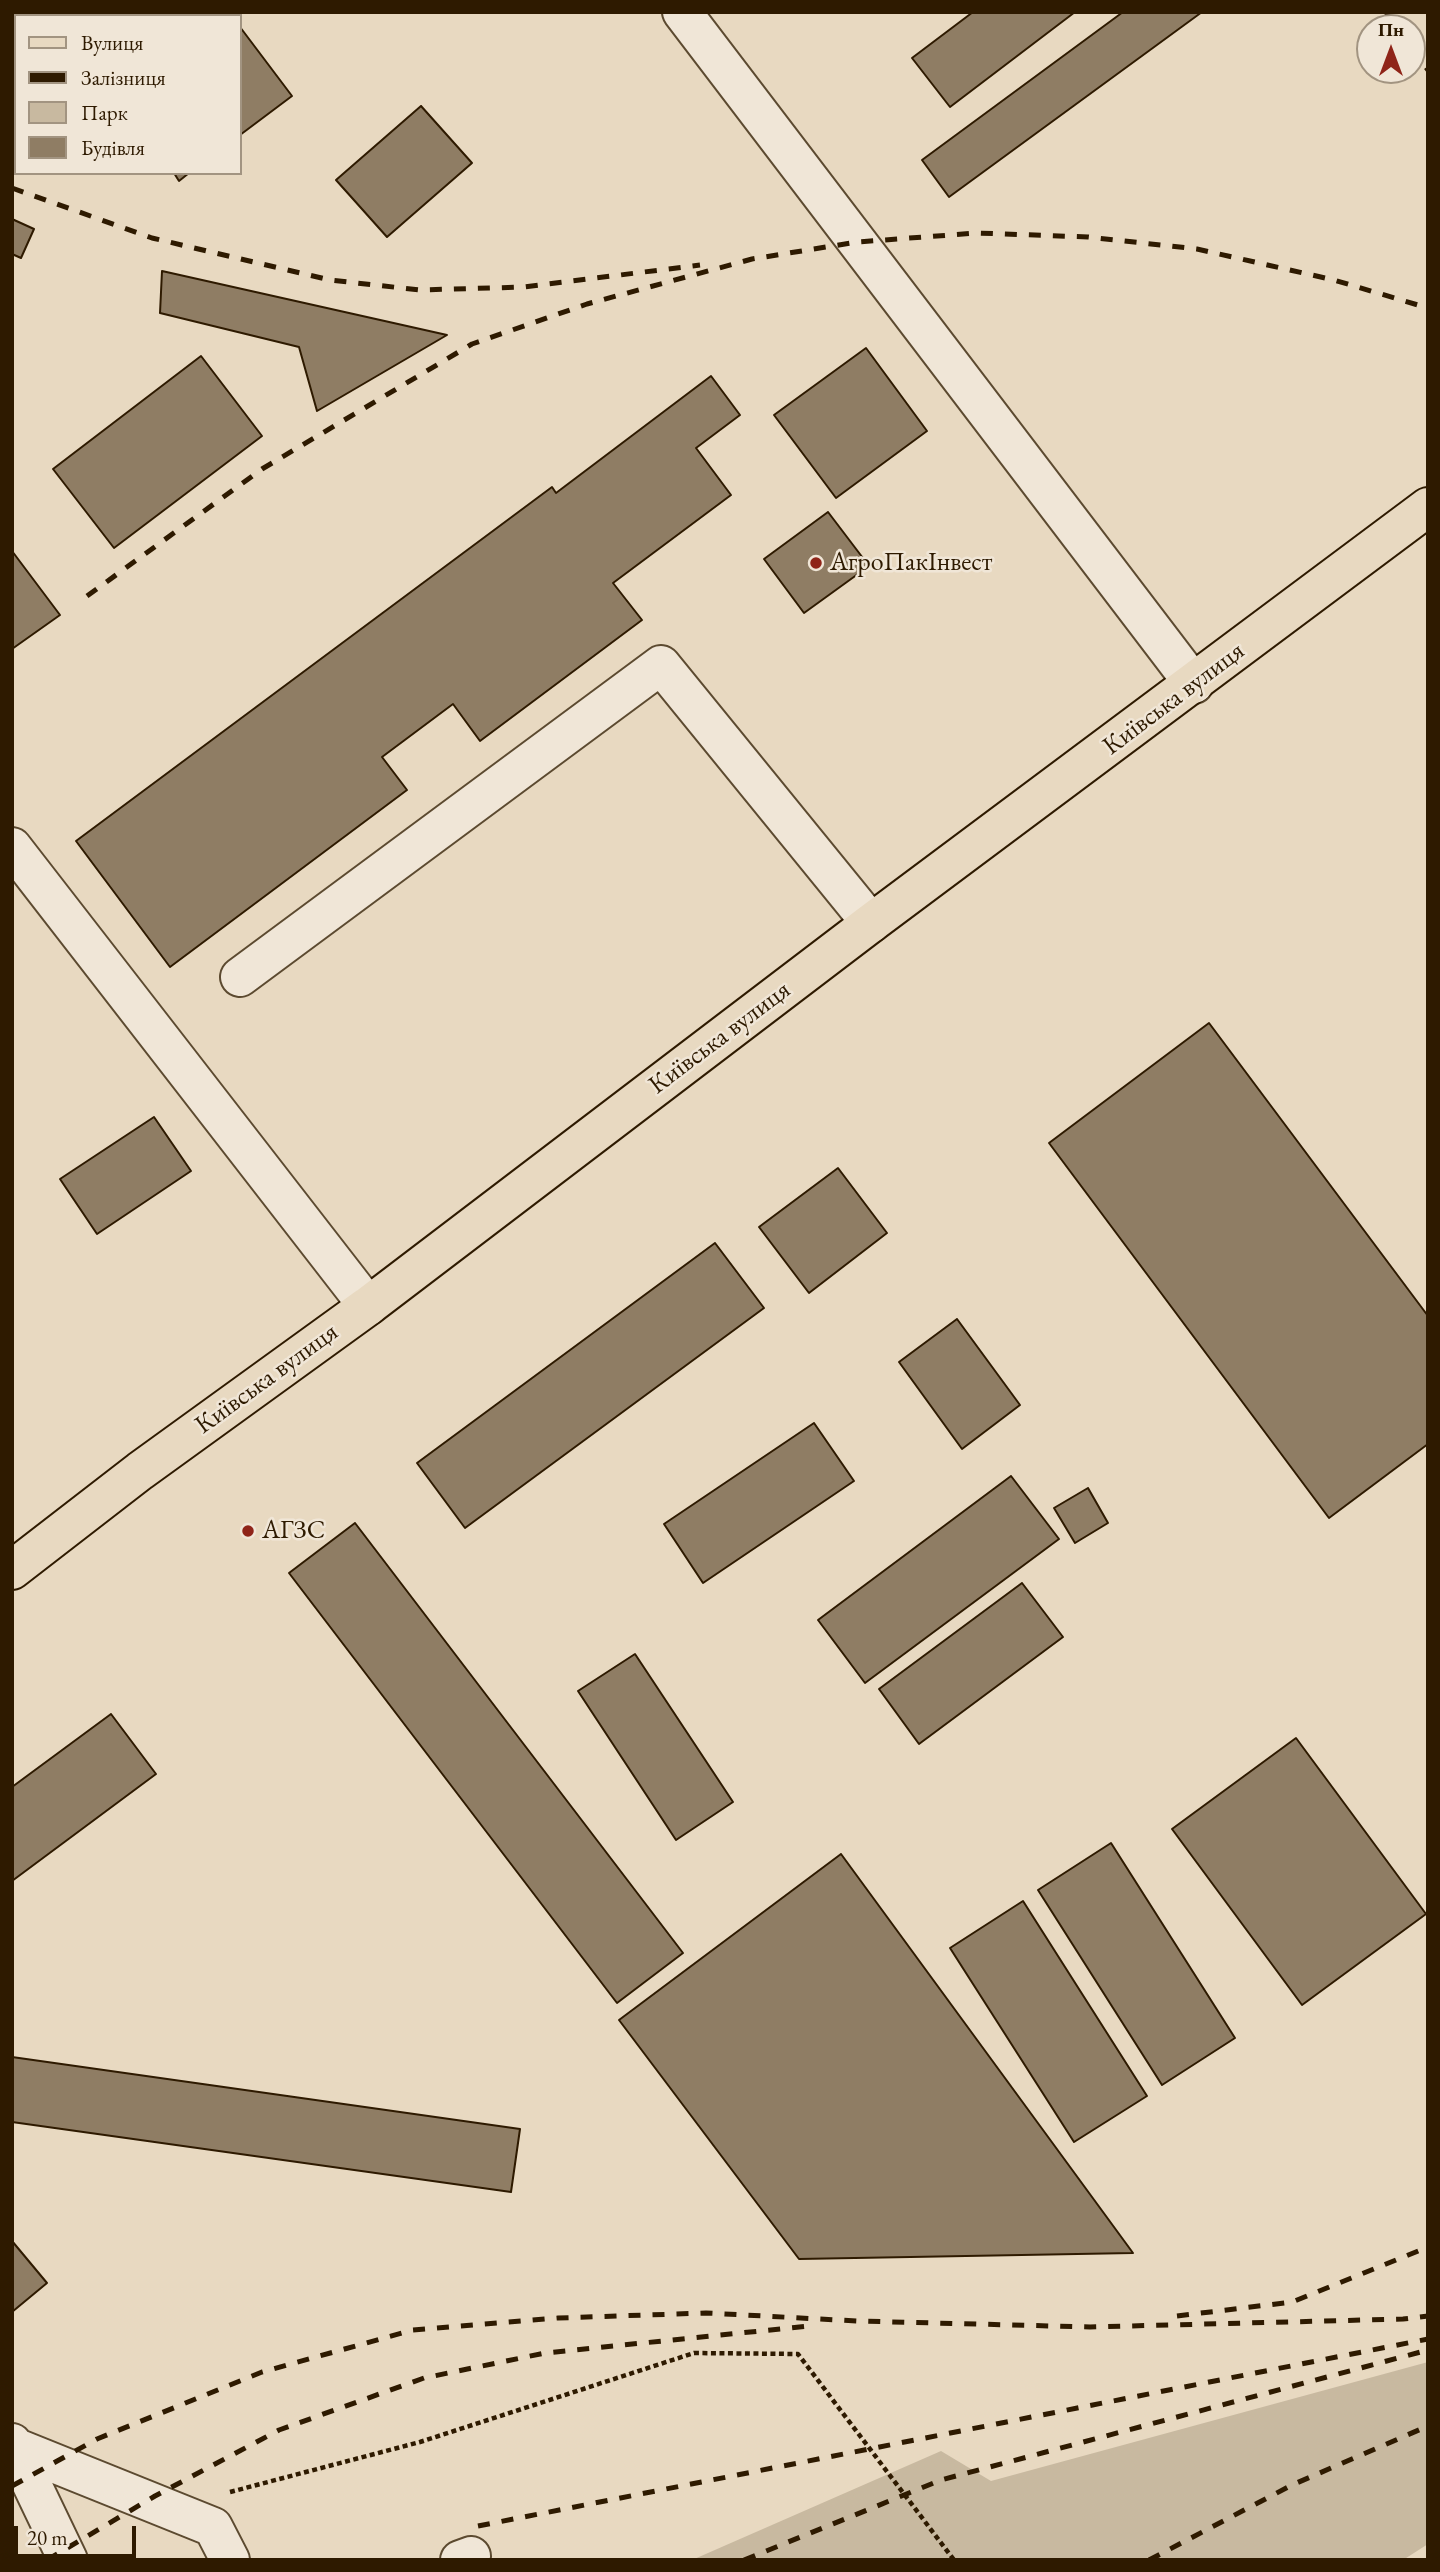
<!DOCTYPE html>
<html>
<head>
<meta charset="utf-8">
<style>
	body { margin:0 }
	#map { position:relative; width:1440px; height:2572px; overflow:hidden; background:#e8d9c1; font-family:"EB Garamond",serif }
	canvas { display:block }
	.frame { position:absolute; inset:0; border:14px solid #2e1a00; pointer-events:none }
	.legend { position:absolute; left:14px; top:14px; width:228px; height:161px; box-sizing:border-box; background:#f0e6d7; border:2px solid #a29481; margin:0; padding:9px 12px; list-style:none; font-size:21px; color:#2e1a00 }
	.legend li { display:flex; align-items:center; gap:14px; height:35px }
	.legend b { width:35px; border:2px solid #a29481 }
	.north { position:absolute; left:1356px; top:14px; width:70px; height:70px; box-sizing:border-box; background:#f0e6d7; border:2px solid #a29481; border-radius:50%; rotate:0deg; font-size:19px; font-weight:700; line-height:28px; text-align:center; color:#2e1a00 }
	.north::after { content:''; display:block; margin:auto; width:24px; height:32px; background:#8f2418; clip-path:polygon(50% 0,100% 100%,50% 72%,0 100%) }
	.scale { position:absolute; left:14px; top:2526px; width:122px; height:32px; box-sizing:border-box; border:4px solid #2e1a00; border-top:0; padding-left:9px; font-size:21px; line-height:24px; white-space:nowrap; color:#2e1a00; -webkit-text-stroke:5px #f0e6d7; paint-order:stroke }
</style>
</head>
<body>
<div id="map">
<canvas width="1440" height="2572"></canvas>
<div class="frame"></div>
<ul class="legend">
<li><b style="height:9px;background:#e8d9c1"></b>Вулиця</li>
<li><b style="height:9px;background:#2e1a00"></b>Залізниця</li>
<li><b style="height:19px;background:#c8b9a0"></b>Парк</li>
<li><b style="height:19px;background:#8f7d64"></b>Будівля</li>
</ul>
<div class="north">Пн</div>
<div class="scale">20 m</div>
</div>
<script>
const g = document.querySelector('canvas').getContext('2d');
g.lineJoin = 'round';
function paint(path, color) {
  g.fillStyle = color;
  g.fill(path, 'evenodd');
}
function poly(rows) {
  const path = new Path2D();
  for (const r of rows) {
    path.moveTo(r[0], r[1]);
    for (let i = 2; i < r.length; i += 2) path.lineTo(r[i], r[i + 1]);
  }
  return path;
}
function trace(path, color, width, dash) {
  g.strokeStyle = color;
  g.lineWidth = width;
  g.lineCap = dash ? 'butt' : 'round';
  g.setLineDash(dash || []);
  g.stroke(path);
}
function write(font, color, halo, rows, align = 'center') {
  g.font = font + ' "EB Garamond",serif';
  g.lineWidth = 5;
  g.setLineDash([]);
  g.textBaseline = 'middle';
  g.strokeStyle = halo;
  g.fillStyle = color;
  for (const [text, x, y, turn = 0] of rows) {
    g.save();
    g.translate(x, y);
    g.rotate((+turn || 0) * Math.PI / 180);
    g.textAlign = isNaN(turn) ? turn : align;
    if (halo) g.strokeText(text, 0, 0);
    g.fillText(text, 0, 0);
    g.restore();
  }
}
const green = poly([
	[1428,2362,1428,2544,1403,2560,692,2560,941,2451,991,2481]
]);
const building = poly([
	[51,12,228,12,231,16,53,16,51,12],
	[973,12,1075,12,950,107,912,58,973,12],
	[1123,12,1202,12,949,197,922,160,1123,12],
	[240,27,292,96,240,135,240,27],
	[421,106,472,163,387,237,336,180,421,106],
	[174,173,189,173,179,181,174,173],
	[12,219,34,229,21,258,12,254,12,219],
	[162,271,447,335,317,411,299,347,160,313,162,271],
	[866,348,927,431,836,498,774,415,866,348],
	[201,356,262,436,114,548,53,469,201,356],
	[711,376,740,415,696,448,731,495,613,583,642,620,480,741,453,704,382,757,407,790,170,967,76,841,552,487,556,493,711,376],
	[828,512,869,566,804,613,764,559,828,512],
	[12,551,60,615,12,649,12,551],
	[1209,1023,1428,1316,1428,1444,1329,1518,1049,1143,1209,1023],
	[154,1117,191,1171,97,1234,60,1179,154,1117],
	[838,1168,887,1233,809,1293,759,1227,838,1168],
	[715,1243,764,1308,465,1528,417,1463,715,1243],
	[957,1319,1020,1405,962,1449,899,1362,957,1319],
	[814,1423,854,1481,703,1583,664,1524,814,1423],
	[1011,1476,1059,1539,865,1683,818,1620,1011,1476],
	[1088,1488,1108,1523,1075,1543,1054,1508,1088,1488],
	[355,1523,683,1953,617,2003,289,1573,355,1523],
	[1022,1583,1063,1637,919,1744,879,1689,1022,1583],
	[635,1654,733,1802,676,1840,578,1691,635,1654],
	[111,1714,156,1774,12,1881,12,1787,111,1714],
	[1296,1738,1426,1914,1302,2005,1172,1829,1296,1738],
	[1111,1843,1235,2038,1162,2085,1038,1890,1111,1843],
	[841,1854,1133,2253,799,2259,619,2020,841,1854],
	[1023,1901,1147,2096,1074,2142,950,1948,1023,1901],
	[12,2057,520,2129,511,2192,12,2122,12,2057],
	[12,2241,47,2283,12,2312,12,2241]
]);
const path = poly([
	[230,2492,420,2442,694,2353,798,2354,954,2560]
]);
const minor = poly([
	[682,12,1194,684],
	[12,847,368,1306],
	[240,977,661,665,871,923],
	[12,2443,68,2560],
	[14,2447,213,2527,230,2560],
	[460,2560,471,2556]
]);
const major = poly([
	[12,1570,140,1471,368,1306,871,923,1428,507]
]);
const rail = poly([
	[1386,12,1397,28],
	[1412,48,1428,70],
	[12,188,152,238,330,280,420,290,524,287,700,265],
	[87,596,262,469,472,344,587,304,752,259,857,242,977,233,1088,237,1197,249,1334,280,1428,308],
	[1177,2316,1292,2302,1428,2247],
	[12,2486,97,2439,262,2372,413,2330,558,2318,706,2313,858,2321,1090,2327,1403,2319,1428,2316],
	[478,2526,1428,2339],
	[47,2560,155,2496,279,2430,424,2378,545,2353,809,2326],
	[744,2560,941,2480,1428,2350],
	[1149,2560,1292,2485,1428,2426]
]);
const markers = [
	[816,563,7,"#8f2418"],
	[248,1531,7,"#8f2418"]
];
const poiNames = [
	["АгроПакІнвест",830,563],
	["АГЗС",262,1531]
];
const streetNames = [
	["Київська вулиця",1174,699,-37],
	["Київська вулиця",720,1038,-37],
	["Київська вулиця",267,1379,-36]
];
paint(green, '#c8b9a0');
paint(building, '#8f7d64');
trace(building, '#2e1a00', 2);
trace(minor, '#5c4a30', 42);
trace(major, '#2e1a00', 42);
trace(path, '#2e1a00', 4.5, [5, 3.5]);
trace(minor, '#f0e6d7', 38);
trace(major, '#e8d9c1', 38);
trace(rail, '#2e1a00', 5, [12, 12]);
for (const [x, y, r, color] of markers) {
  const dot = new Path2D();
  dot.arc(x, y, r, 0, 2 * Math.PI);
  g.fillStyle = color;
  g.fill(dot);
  trace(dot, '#f0e6d7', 2.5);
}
write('26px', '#2e1a00', '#f0e6d7', poiNames, 'left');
write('26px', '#2e1a00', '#f0e6d7', streetNames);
</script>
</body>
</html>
